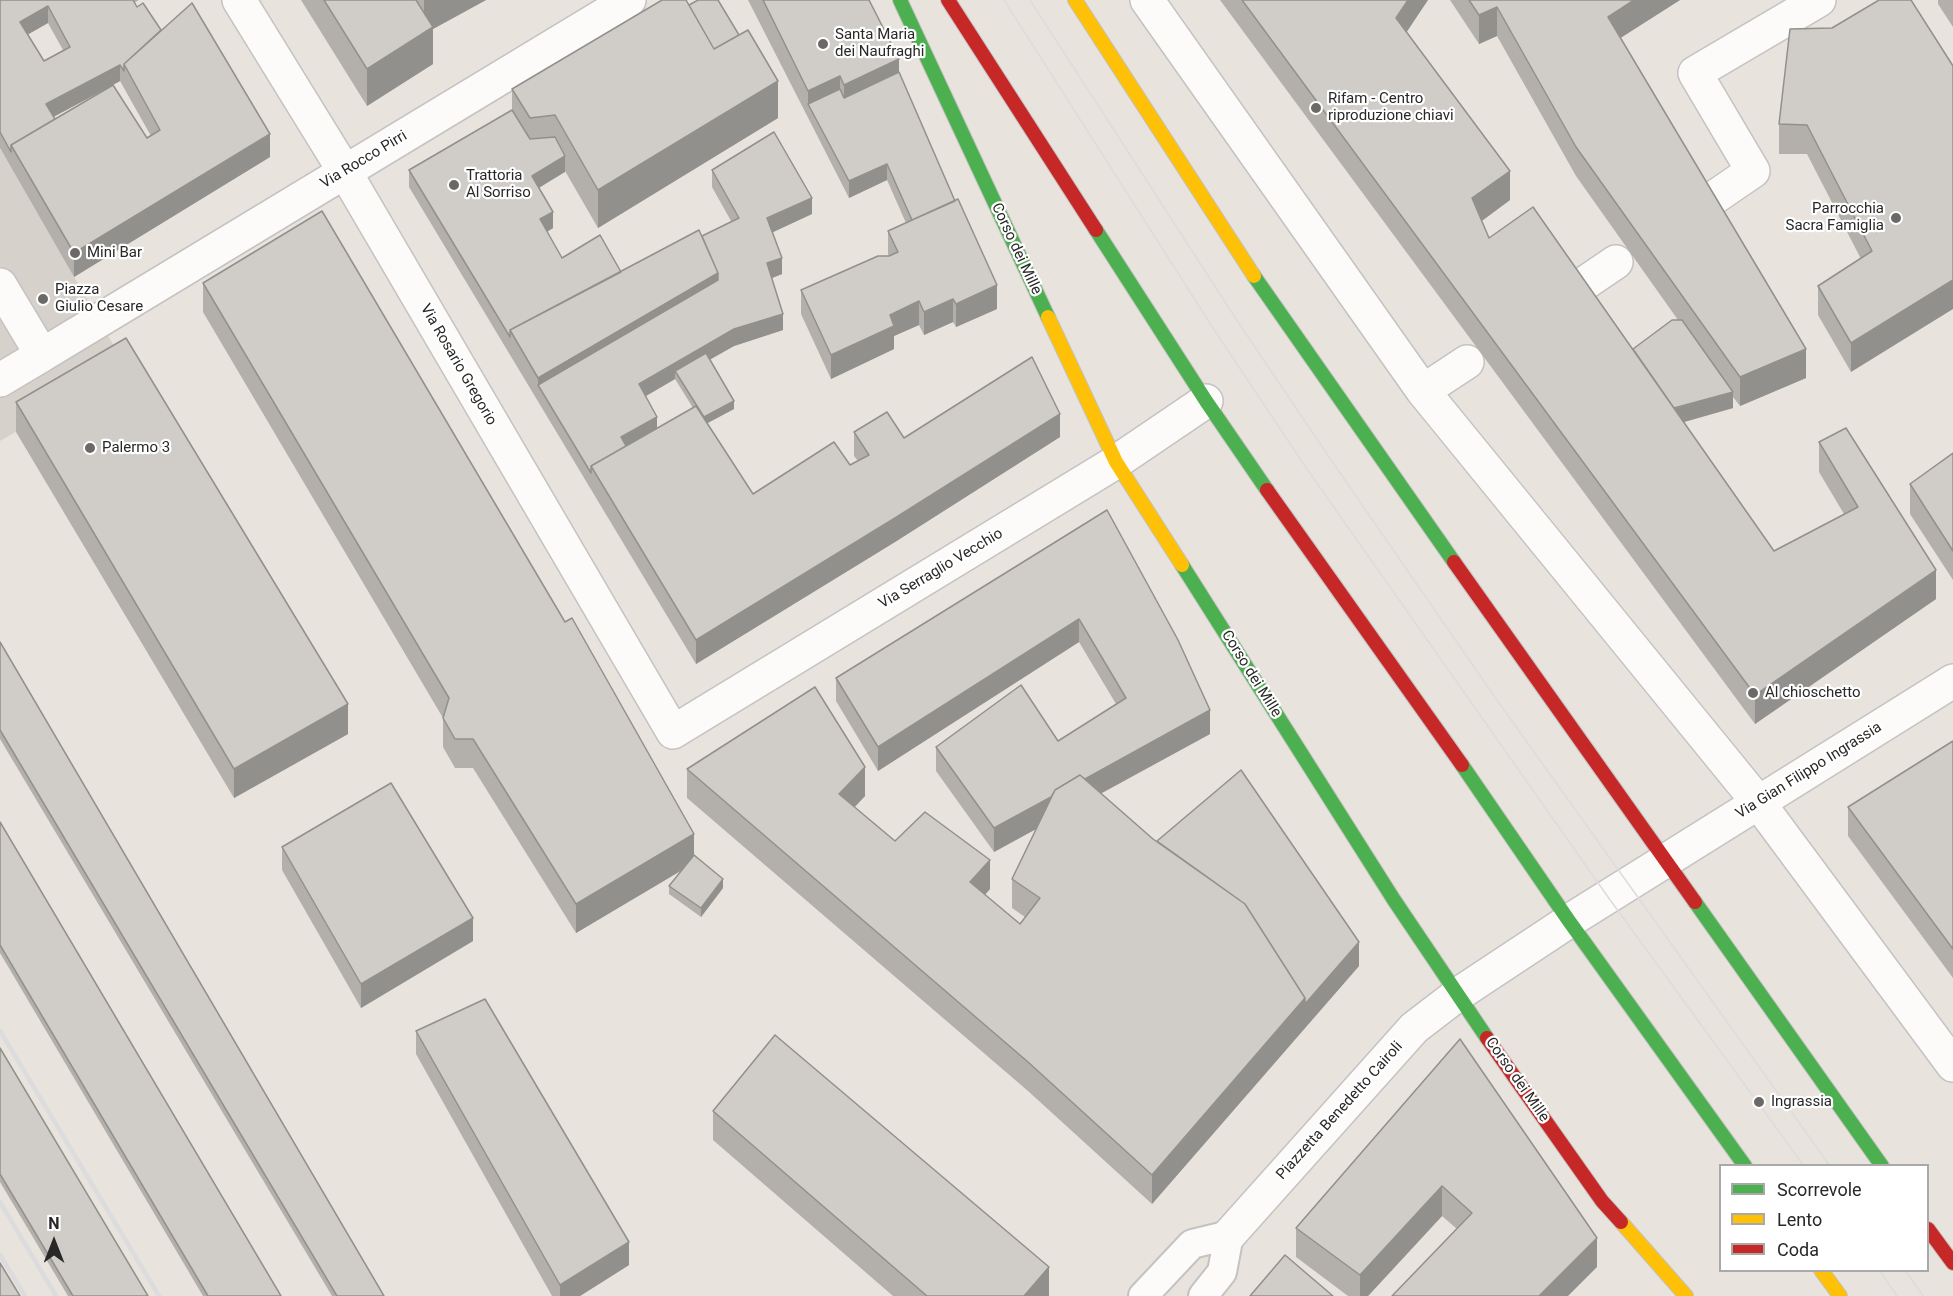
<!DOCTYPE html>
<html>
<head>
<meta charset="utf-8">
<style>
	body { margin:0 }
	#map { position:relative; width:1953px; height:1296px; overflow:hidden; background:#e8e3dc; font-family:Roboto,sans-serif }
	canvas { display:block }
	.legend { position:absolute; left:1719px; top:1164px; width:210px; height:108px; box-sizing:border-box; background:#fff; border:2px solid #a9a9a9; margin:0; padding:8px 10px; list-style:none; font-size:18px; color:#282828 }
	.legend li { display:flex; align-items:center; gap:12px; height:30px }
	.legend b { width:30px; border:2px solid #a9a9a9 }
	.north { position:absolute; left:24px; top:1212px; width:60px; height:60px; -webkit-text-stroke:4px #fff; paint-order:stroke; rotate:0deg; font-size:16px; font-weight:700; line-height:24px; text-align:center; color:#282828 }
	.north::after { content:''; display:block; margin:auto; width:21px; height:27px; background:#282828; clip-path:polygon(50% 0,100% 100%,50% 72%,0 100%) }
</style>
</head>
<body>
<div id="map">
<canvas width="1953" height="1296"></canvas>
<ul class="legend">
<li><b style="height:8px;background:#4caf50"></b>Scorrevole</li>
<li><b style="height:8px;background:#ffc107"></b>Lento</li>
<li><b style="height:8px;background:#c62828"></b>Coda</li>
</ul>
<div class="north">N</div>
</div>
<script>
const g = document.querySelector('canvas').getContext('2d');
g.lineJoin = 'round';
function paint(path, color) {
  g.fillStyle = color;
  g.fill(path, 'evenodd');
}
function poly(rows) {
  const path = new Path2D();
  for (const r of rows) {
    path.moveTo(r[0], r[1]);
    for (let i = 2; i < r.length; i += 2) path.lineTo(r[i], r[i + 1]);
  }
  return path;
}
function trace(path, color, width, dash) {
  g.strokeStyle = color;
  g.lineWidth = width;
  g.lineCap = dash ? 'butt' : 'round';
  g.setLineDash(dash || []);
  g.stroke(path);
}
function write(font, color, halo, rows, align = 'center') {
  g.font = font + ' Roboto,sans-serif';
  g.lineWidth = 4.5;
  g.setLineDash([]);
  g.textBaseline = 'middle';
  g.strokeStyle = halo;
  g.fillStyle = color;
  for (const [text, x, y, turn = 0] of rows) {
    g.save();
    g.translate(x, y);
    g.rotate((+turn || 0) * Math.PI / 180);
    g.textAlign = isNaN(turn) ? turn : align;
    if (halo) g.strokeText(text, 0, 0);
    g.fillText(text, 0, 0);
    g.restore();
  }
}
const plaza = poly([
	[0,148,126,367,0,441]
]);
const lane = poly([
	[1143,1296,1192,1244,1229,1235,1222,1272,1203,1296]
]);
const street = poly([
	[239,0,345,172,673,732,1116,462,1206,401],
	[1147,0,1423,391,1758,802,1953,1065],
	[1712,199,1753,171,1695,73,1819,0],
	[1585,283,1616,262],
	[0,285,42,355,0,380],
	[42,355,629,0],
	[1423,391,1467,362],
	[1229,1235,1414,1028,1457,995,1569,921,1953,681]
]);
const fast = poly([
	[900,0,1048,317],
	[1096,230,1206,401,1267,490],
	[1254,276,1454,562],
	[1182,565,1394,900,1487,1038],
	[1462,765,1569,921,1745,1166],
	[1695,902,1882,1166]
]);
const slow = poly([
	[1075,0,1254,276],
	[1048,317,1116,462,1182,565],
	[1621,1222,1686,1296],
	[1821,1270,1840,1296]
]);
const jam = poly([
	[948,0,1096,230],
	[1267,490,1462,765],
	[1454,562,1695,902],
	[1487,1038,1602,1201,1621,1222],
	[1928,1229,1953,1263]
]);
const tram = poly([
	[1004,0,1213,328,1307,469,1608,897,1804,1166],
	[1030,0,1238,322,1329,457,1499,703,1830,1166],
	[1879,1270,1897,1296],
	[1905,1270,1923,1296]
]);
const rail = poly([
	[0,1031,159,1296],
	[0,1202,56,1296],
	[0,1255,25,1296]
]);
const wall = poly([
	[0,0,139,0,134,3,137,7,161,30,270,157,74,277,0,148],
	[48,23,63,50,44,61,28,34],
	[120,81,151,136,147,138,113,85],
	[104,90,55,119,53,117],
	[301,0,486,0,433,29,433,64,367,106],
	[748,0,869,0,997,309,956,327,953,322,924,335,919,325,894,336,894,349,831,379,801,314,801,290,889,256,888,254,888,231,906,223,887,180,849,198],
	[1220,0,1428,0,1406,32,1510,200,1482,221,1489,238,1633,349,1678,320,1576,176,1497,36,1479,44,1450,0,1680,0,1620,38,1806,378,1740,406,1733,397,1733,408,1684,422,1774,551,1844,514,1819,472,1819,442,1936,599,1755,724],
	[1938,0,1953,0,1953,27,1938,4],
	[689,5,778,118,598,228,565,171,539,188,553,228,547,232,562,258,621,272,702,236,731,221,712,187,712,170,812,214,772,232,782,274,772,278,783,330,734,346,709,360,734,409,707,423,753,494,850,465,858,461,854,456,854,432,904,438,1060,437,895,542,696,664,409,187,409,170,512,110,512,89],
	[675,379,693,408,657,428,646,396],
	[1953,66,1851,372,1818,315,1818,286,1861,259,1807,154,1779,154,1779,124],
	[203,283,694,855,723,888,701,917,669,894,669,886,682,870,576,933,473,768,455,768,443,747,443,718,203,312],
	[16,402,348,734,234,798,16,432],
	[1953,453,1953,580,1910,514,1910,484],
	[1107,510,1210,734,1101,793,1153,839,1359,966,1152,1204,1028,1091,687,798,687,769,865,796,854,807,895,841,990,889,985,895,1020,924,1025,917,1012,908,1012,879,1036,829,994,852,936,771,936,747,1058,741,1116,704,1079,642,878,771,836,701,836,678],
	[0,642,384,1296,332,1296,0,739],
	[1953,741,1953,978,1848,836,1848,807],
	[0,822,281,1296,203,1296,0,953],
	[282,847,473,941,361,1008,282,870],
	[416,1031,629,1265,580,1296,552,1296,416,1054],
	[1460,1039,1597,1267,1457,1229,1442,1216,1368,1296,1348,1296,1296,1257,1296,1228],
	[0,1048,148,1296,68,1296,0,1182],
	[713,1111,1049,1296,893,1296,713,1140]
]);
const shadedWall = poly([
	[424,0,486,0,433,29,433,64,367,106,367,69,424,32],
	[1408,0,1428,0,1396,48,1396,18],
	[1634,0,1680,0,1608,46,1608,17],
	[48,6,48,23,20,39,20,22],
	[1497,7,1497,36,1479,44,1479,15],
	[899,59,899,89,844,114,844,85],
	[120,65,120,81,46,121,46,104],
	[840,76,840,105,808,104,808,91],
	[778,81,778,118,598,228,598,190],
	[270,134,270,157,74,277,74,253],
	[565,156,565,172,532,192,532,176],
	[887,164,887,180,849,198,849,181],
	[1510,171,1510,200,1472,228,1472,198],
	[812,198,812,214,767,235,767,218],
	[553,212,553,228,540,236,540,219],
	[782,258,782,274,767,280,767,263],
	[718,273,718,297,538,385,538,378],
	[1953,280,1953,309,1851,372,1851,343],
	[997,285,997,309,956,327,956,304],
	[953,299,953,322,924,335,924,312],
	[919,301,919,325,894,336,894,349,831,379,831,355,890,315],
	[783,314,783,330,734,346,679,377,675,371,675,379,639,400,639,384,734,329],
	[1806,349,1806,378,1740,406,1740,377],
	[1733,392,1733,408,1670,426,1670,410],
	[734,401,734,409,704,425,704,417],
	[1060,414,1060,437,895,542,696,664,696,640],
	[657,417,657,433,621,453,621,437],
	[1936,570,1936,599,1755,724,1755,695],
	[1079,619,1079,642,878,771,878,747],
	[348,704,348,734,234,798,234,769],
	[1210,710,1210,734,994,852,994,828],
	[865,767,865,796,839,824,839,794],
	[694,834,694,863,576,933,576,904],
	[990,860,990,889,970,911,970,882],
	[723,879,723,888,701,917,701,908],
	[473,918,473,941,361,1008,361,984],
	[1359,942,1359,966,1152,1204,1152,1175,1305,998],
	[1442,1186,1442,1216,1368,1296,1360,1296,1360,1275],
	[1597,1238,1597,1267,1568,1296,1539,1296],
	[629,1242,629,1265,580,1296,560,1296,560,1285],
	[1049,1267,1049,1296,1024,1296]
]);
const building = poly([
	[0,0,133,0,137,7,143,3,161,30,124,64,124,71,120,65,46,104,55,119,11,145,11,152,0,132,0,0],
	[48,6,70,47,44,61,20,22,48,6],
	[324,0,416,0,433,27,367,69,324,0],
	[662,0,686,0,714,49,748,30,778,81,598,190,555,115,530,118,512,89,662,0],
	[698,0,718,0,739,35,714,49,689,5,698,0],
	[763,0,869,0,899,59,844,85,840,76,808,91,763,0],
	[1242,0,1408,0,1396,18,1510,171,1472,198,1489,238,1533,207,1774,551,1858,507,1819,442,1846,428,1936,570,1755,695,1242,0],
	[1469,0,1634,0,1608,17,1806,349,1740,377,1576,147,1497,7,1479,15,1469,0],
	[1879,0,1911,0,1953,66,1953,280,1851,343,1818,286,1872,251,1807,125,1779,124,1790,29,1832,28,1879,0],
	[192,3,270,134,74,253,11,145,113,85,147,138,160,130,124,64,192,3],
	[899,72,955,201,912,220,887,164,849,181,808,104,840,89,844,98,899,72],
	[512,110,530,139,555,137,565,156,532,176,553,212,540,219,562,258,600,235,621,272,510,330,510,337,409,170,512,110],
	[774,132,812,198,767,218,782,258,767,263,783,314,734,329,639,384,657,417,621,437,626,446,591,466,591,473,538,385,718,280,718,273,702,236,739,218,712,170,774,132],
	[958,199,997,285,956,304,953,299,924,312,919,301,890,315,894,326,831,355,801,290,878,256,889,256,898,252,888,231,958,199],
	[322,211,565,622,572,618,694,834,576,904,473,739,455,739,443,718,449,698,203,283,322,211],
	[699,230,718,273,538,378,510,330,699,230],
	[1672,320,1682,320,1733,392,1674,408,1633,349,1672,320],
	[126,338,348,704,234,769,16,402,126,338],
	[706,353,734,401,704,417,675,371,706,353],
	[1032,357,1060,414,895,518,696,640,591,466,696,406,753,494,834,442,850,465,869,455,854,432,887,412,904,438,1032,357],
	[1953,453,1953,551,1910,484,1953,453],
	[1107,510,1178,640,1210,710,1085,779,1080,775,1055,790,1051,797,994,828,936,747,1021,685,1058,741,1126,698,1079,619,878,747,836,678,1107,510],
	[0,642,384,1296,337,1296,0,730,0,642],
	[815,687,865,767,839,794,895,841,925,812,990,860,970,882,1020,924,1040,898,1012,879,1055,790,1080,775,1153,839,1245,904,1305,998,1152,1175,1028,1062,687,769,815,687],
	[1953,741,1953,949,1848,807,1953,741],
	[1241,770,1359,942,1305,1004,1305,998,1245,904,1157,841,1241,770],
	[391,783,473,918,361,984,282,847,391,783],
	[0,822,281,1296,208,1296,0,945,0,822],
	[694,855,723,879,701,908,669,886,694,855],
	[485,999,629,1242,560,1285,416,1031,485,999],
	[775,1035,1049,1267,1024,1296,927,1296,713,1111,775,1035],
	[1460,1039,1597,1238,1539,1296,1392,1296,1472,1213,1442,1186,1360,1275,1296,1228,1460,1039],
	[0,1048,148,1296,73,1296,0,1174,0,1048],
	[1285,1255,1333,1296,1250,1296,1285,1255],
	[0,1263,20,1296,0,1296,0,1263]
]);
const markers = [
	[823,44,6,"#6b6967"],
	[1316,108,6,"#6b6967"],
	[454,185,6,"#6b6967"],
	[1896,218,6,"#6b6967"],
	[75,253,6,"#6b6967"],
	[43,299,6,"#6b6967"],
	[90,448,6,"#6b6967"],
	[1753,693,6,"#6b6967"],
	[1759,1102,6,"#6b6967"]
];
const poiNames = [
	["Santa Maria",835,35],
	["dei Naufraghi",835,52],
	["Rifam - Centro",1328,99],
	["riproduzione chiavi",1328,116],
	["Trattoria",466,176],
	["Al Sorriso",466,193],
	["Parrocchia",1884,209,"right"],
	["Sacra Famiglia",1884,226,"right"],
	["Mini Bar",87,253],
	["Piazza",55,290],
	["Giulio Cesare",55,307],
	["Palermo 3",102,448],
	["Al chioschetto",1765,693],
	["Ingrassia",1771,1102]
];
const streetNames = [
	["Via Rocco Pirri",364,160,-31],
	["Corso dei Mille",1016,249,65],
	["Via Rosario Gregorio",458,365,60],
	["Via Serraglio Vecchio",941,569,-31],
	["Corso dei Mille",1251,674,58],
	["Via Gian Filippo Ingrassia",1809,771,-32],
	["Corso dei Mille",1517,1080,55],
	["Piazzetta Benedetto Cairoli",1340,1111,-48]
];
paint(plaza, '#d6d1cb');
trace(lane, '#c4c2c3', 32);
trace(street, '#c4c2c3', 36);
trace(fast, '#c4c2c3', 16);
trace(slow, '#c4c2c3', 16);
trace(jam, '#c4c2c3', 16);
trace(lane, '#fcfbfa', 28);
trace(street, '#fcfbfa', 33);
trace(fast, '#4caf50', 14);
trace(slow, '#ffc107', 14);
trace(jam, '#c62828', 14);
trace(tram, '#dcdcde', 1.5);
trace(rail, '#dcdcde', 4.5);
paint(wall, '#b3b0ac');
paint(shadedWall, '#92908c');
paint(building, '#d0cdc8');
trace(building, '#92908c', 1.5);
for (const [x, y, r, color] of markers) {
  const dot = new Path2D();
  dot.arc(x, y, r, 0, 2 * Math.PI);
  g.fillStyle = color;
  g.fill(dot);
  trace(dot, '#fff', 2);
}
write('15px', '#282828', '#fff', poiNames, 'left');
write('15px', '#282828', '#fff', streetNames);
</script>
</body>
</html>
